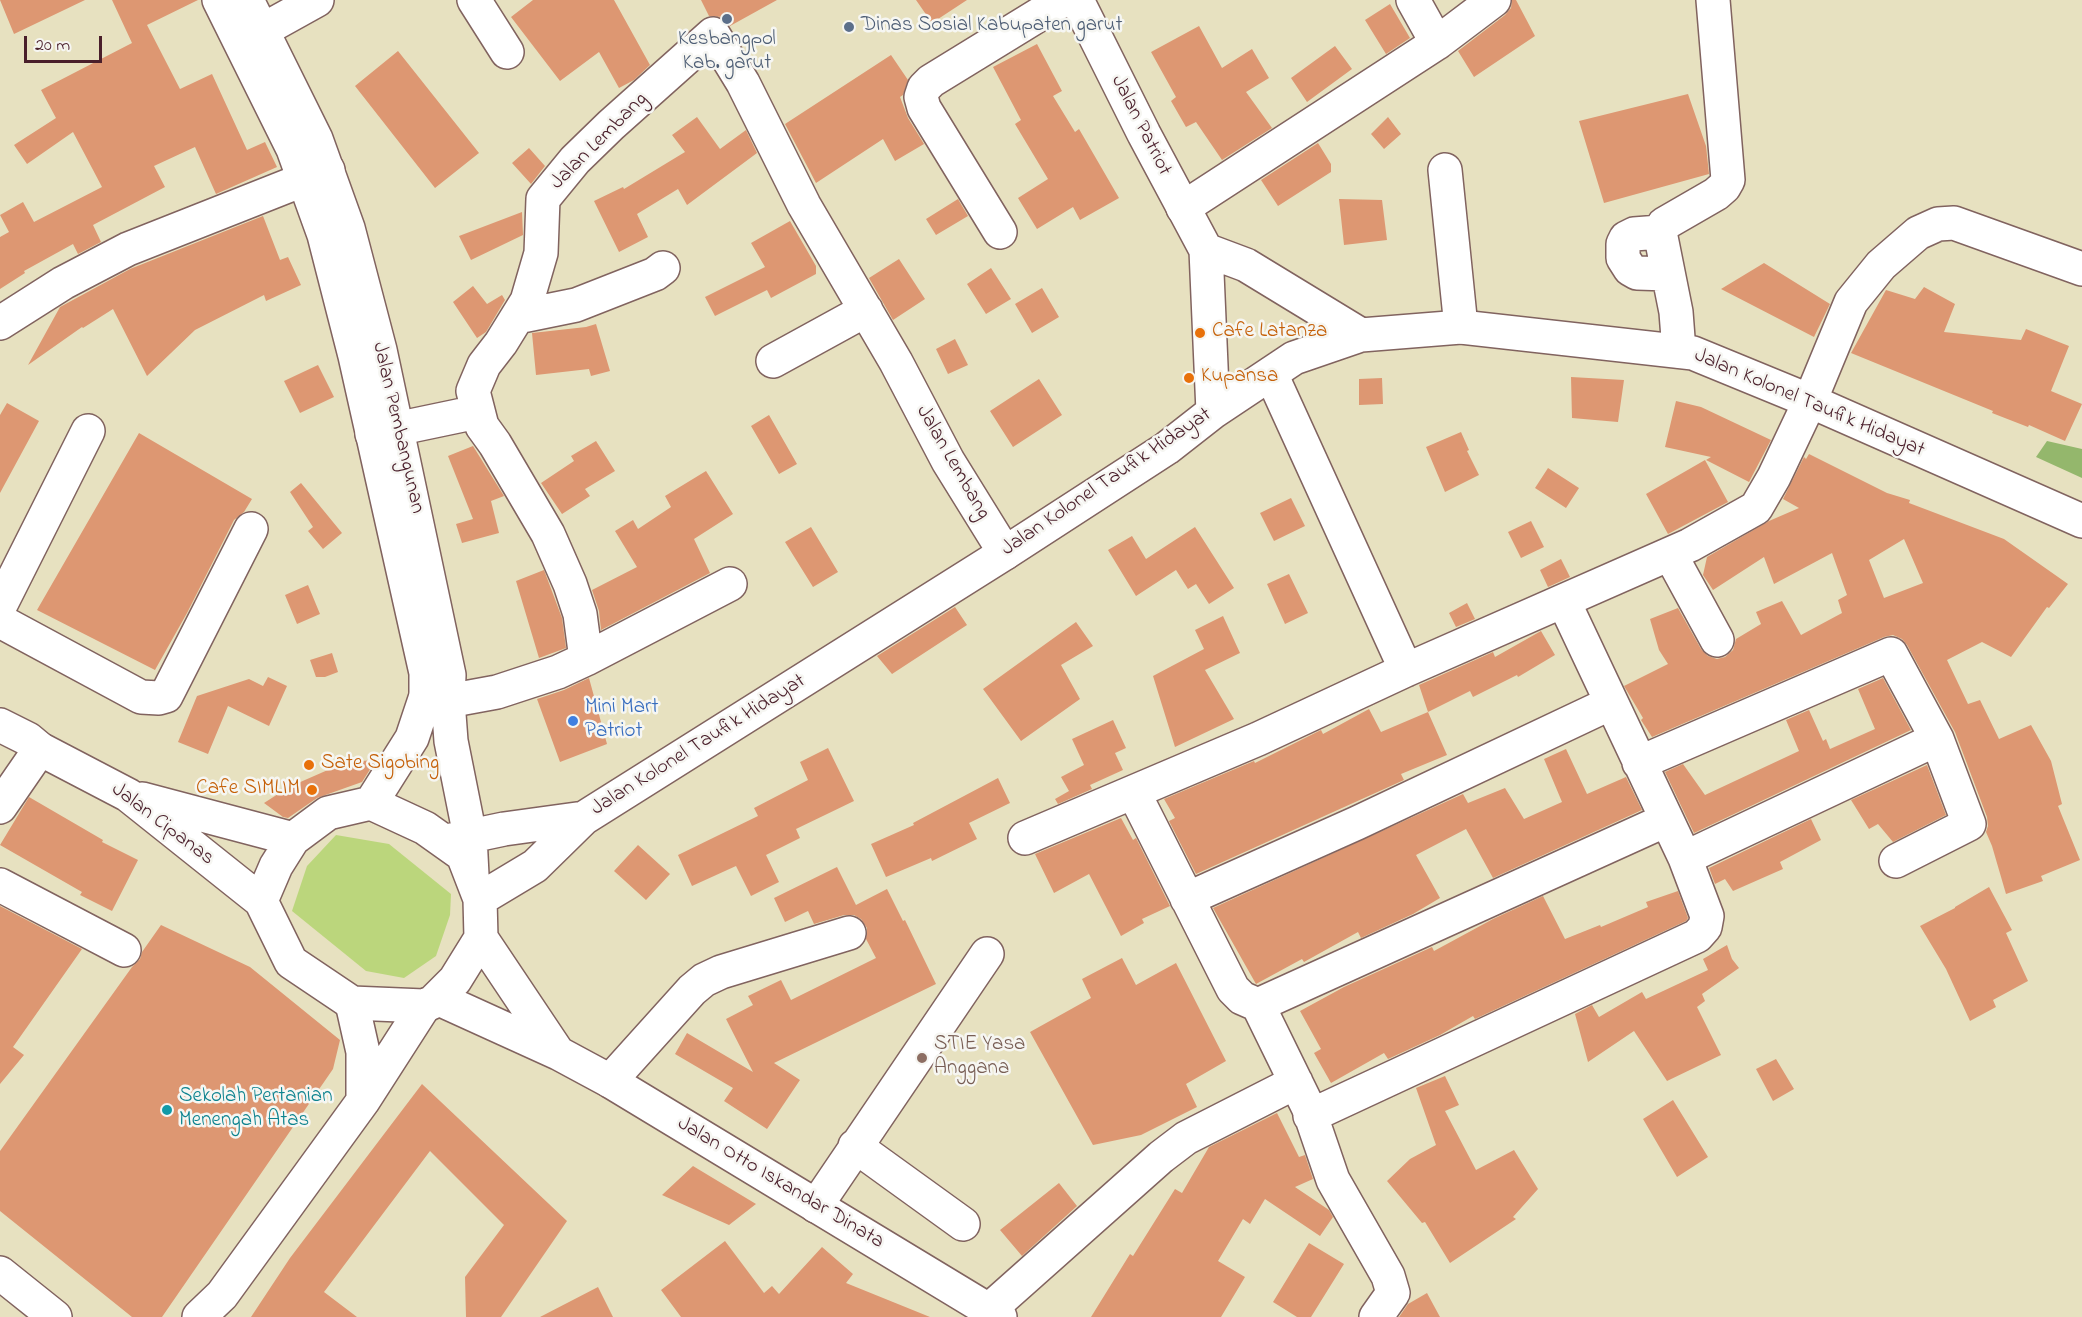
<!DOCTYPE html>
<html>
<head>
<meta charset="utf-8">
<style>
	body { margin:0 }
	#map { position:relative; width:2082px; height:1317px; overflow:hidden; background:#e7e1c0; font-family:"Indie Flower",sans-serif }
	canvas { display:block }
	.scale { position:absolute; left:24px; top:36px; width:78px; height:27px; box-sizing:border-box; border:3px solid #4a1f2b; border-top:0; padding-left:8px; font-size:18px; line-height:21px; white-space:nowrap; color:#4a1f2b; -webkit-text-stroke:4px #f6f6f2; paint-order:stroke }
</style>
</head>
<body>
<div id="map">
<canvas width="2082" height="1317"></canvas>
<div class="scale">20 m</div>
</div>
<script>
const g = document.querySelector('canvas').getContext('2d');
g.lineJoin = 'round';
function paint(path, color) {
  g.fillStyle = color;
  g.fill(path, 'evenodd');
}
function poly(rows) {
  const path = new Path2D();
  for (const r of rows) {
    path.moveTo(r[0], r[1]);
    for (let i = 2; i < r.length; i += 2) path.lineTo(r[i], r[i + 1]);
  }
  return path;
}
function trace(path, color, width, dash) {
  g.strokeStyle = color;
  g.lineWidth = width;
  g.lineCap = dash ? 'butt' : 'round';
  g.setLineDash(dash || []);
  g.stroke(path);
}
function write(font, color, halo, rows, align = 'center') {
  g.font = font + ' "Indie Flower",sans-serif';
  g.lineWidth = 5;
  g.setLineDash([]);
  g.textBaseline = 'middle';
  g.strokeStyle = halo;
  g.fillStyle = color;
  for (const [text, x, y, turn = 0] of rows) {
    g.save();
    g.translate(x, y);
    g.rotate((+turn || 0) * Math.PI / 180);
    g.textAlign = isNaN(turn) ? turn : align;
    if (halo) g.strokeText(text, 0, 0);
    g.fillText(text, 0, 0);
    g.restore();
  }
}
const green = poly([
	[336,835,389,844,451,894,450,915,436,956,404,978,366,971,292,911,307,866]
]);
const forest = poly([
	[2047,441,2082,449,2082,478,2036,457]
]);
const building = poly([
	[0,0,85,0,14,34],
	[112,0,198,0,147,25,180,89,212,74,247,150,265,142,277,167,216,194,195,147,154,166,165,187,93,225,101,242,78,254,73,244,24,271,25,273,0,289,0,237,9,232,0,215,23,202,34,222,102,187,73,132,27,164,14,145,56,118,41,90,132,43],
	[533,0,614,0,650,65,634,80,619,88,599,52,560,81,511,17],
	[701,0,777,0,730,26,722,17,709,16],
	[916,0,967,0,932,23],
	[1512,0,1516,0,1535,36,1474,77,1458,51,1505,15,1511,8],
	[1390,4,1410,38,1386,54,1365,20],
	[1199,26,1222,68,1252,49,1269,78,1246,92,1272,128,1222,160,1196,122,1186,127,1171,101,1176,97,1151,52],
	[1037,44,1062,91,1053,96,1075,132,1079,129,1119,198,1080,220,1073,207,1037,229,1018,198,1048,179,1015,124,1021,120,993,67],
	[1335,46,1352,69,1307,102,1291,78],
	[398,51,479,153,435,188,355,86],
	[891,55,908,80,903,95,900,97,908,118,924,144,895,161,883,139,816,183,785,124],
	[1688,94,1706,146,1709,174,1604,203,1579,121],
	[697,117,720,149,746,130,757,153,687,205,678,189,637,214,648,237,619,252,594,201,623,187,624,189,685,152,672,135],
	[1388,117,1401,134,1384,149,1371,134],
	[1318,143,1331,164,1331,172,1278,206,1261,180],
	[529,148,545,166,531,184,512,163],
	[958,199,968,216,936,235,926,219],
	[1339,199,1382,200,1387,240,1344,245],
	[522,212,523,235,471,260,459,236],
	[263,216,280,260,288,257,301,285,266,301,264,295,195,330,147,376,113,309,83,328,82,327,28,365,60,307,130,269],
	[790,221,816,266,816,274,771,298,767,290,715,316,705,297,765,267,751,243],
	[899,259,925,299,893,320,869,278],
	[1764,263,1830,304,1814,337,1721,289],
	[991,268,1011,299,986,314,967,284],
	[473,286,487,304,502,295,505,300,486,332,477,338,453,302],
	[1924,287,1955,304,1944,332,2021,340,2026,329,2069,346,2051,391,2082,404,2065,441,2029,425,2028,427,1992,413,1993,411,1851,353,1886,290,1915,299],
	[1042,288,1059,317,1032,333,1015,304],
	[596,324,610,371,591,376,589,369,536,375,532,333,586,327],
	[955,339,968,365,948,374,936,349],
	[318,365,334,397,300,413,284,381],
	[1571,377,1624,380,1618,422,1572,418],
	[1382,378,1383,404,1359,405,1359,379],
	[1039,379,1062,415,1013,447,990,411],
	[1676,401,1701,407,1771,440,1749,482,1706,460,1711,457,1665,447],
	[7,403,39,421,0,493,0,415],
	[769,415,797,464,779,474,751,426],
	[1461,432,1469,450,1467,451,1479,475,1445,492,1426,447],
	[139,433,252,499,244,512,234,520,187,613,155,670,37,610],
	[596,441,615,471,585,489,590,496,562,514,541,483,574,461,571,456],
	[473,446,504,496,491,501,499,533,462,543,456,524,473,519,448,456],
	[1809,454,1887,493,1910,500,1909,503,2004,539,2068,584,2049,608,2047,607,2011,657,1982,642,1947,660,1968,704,1980,700,1999,739,2031,725,2051,761,2062,804,2058,806,2080,860,2041,876,2043,881,2006,894,1992,846,1986,832,1988,826,1987,817,1955,732,1907,645,1902,639,1893,635,1884,637,1652,737,1641,720,1643,718,1624,686,1668,664,1659,650,1650,619,1678,608,1701,649,1708,656,1717,659,1725,657,1733,650,1736,639,1761,624,1756,612,1782,601,1801,635,1842,613,1838,600,1847,595,1832,553,1774,584,1764,557,1713,590,1703,575,1707,557,1769,521,1799,508,1783,499,1804,457,1806,459],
	[1904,539,1923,583,1884,598,1869,560],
	[1705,460,1728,502,1668,534,1646,494],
	[1548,468,1579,488,1566,508,1535,488],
	[706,471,733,514,694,539,710,573,601,630,599,611,592,590,637,567,615,531,633,520,638,529,671,507,665,496],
	[301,483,342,533,323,549,308,531,313,527,290,492],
	[1291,498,1305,526,1274,541,1260,513],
	[1531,521,1544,547,1521,558,1508,532],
	[811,527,838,572,813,587,785,542],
	[1195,527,1234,588,1209,604,1196,584,1188,589,1176,570,1136,596,1108,550,1132,536,1146,559],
	[1561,559,1570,577,1548,587,1540,570],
	[544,570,562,618,566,648,539,658,516,581],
	[1289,574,1308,613,1285,624,1267,584],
	[308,585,320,614,297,624,285,595],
	[1467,603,1475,619,1456,627,1449,613],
	[955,607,967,625,892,674,877,656],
	[1223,616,1240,653,1205,670,1234,719,1175,747,1153,676,1204,649,1195,630],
	[1076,622,1093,646,1061,665,1080,699,1021,741,983,689],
	[1541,631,1555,655,1518,677,1517,675,1473,697,1470,691,1428,712,1419,685,1493,652,1495,657],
	[332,653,338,672,325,677,316,677,310,660],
	[268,677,287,686,269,726,228,706,208,754,178,742,197,696,249,679,263,686],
	[589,678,607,744,560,762,537,699,564,690],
	[1883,678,1911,730,1694,833,1665,772,1683,764,1705,795,1799,751,1786,720,1809,710,1823,741,1826,739,1830,749,1875,729,1858,689],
	[1369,709,1381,732,1428,712,1447,755,1401,774,1404,780,1196,874,1169,821,1175,818,1164,799,1254,761,1255,763,1321,730,1323,734],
	[1113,720,1126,748,1115,753,1123,770,1090,785,1092,789,1058,804,1055,799,1069,791,1061,777,1084,765,1072,739],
	[828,748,854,801,796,829,800,838,766,855,779,882,751,896,736,866,692,886,678,855,758,816,754,808,808,780,800,762],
	[1566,749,1587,794,1626,777,1642,810,1493,878,1466,829,1416,855,1440,898,1413,914,1361,938,1358,932,1304,962,1302,959,1256,984,1213,908,1463,794,1468,803,1505,788,1524,819,1562,802,1544,759],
	[376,760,362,782,317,798,288,818,283,817,264,803,289,787,346,762],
	[1927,765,1946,815,1893,842,1878,824,1869,829,1851,800],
	[998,778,1010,803,969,823,977,839,932,861,931,858,886,877,871,844,914,825,913,823],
	[29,797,103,840,102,842,138,860,112,911,80,895,82,892,0,845],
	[1121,818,1133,840,1136,838,1170,906,1142,919,1144,923,1121,936,1089,874,1054,893,1035,854],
	[1811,819,1821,840,1780,862,1783,869,1733,891,1725,879,1715,884,1709,868],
	[638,845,670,874,646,900,614,871],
	[837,867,856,905,887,889,903,921,905,920,936,984,774,1063,800,1080,767,1129,724,1101,733,1088,675,1054,687,1033,753,1072,726,1019,753,1005,748,996,781,980,791,1000,876,958,866,939,867,928,861,919,854,915,844,915,814,924,808,911,785,922,774,898],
	[1989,887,2012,930,2006,933,2028,981,1993,1000,1996,1007,1970,1021,1946,969,1920,926,1955,908,1955,907],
	[1678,891,1688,918,1686,921,1475,1019,1473,1016,1440,1035,1388,1059,1384,1053,1331,1083,1314,1053,1321,1049,1300,1011,1344,987,1432,947,1434,951,1493,919,1543,896,1565,939,1600,925,1601,927,1648,907,1646,902],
	[0,906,82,949,13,1047,24,1055,0,1084],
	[161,925,250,967,340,1040,333,1069,162,1317,132,1317,0,1211,0,1151,132,967,140,959,142,952],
	[1727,945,1732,959,1739,968,1702,994,1705,1001,1697,1007,1721,1055,1667,1081,1634,1031,1588,1062,1575,1014,1592,1005,1599,1017,1642,992,1646,999,1708,970,1703,959],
	[1122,958,1136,985,1176,963,1226,1061,1186,1084,1197,1107,1141,1135,1093,1145,1030,1032,1091,998,1082,979],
	[1776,1059,1794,1089,1773,1101,1756,1069],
	[1445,1076,1459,1105,1445,1111,1476,1170,1514,1150,1538,1189,1513,1217,1516,1219,1450,1263,1425,1222,1422,1223,1387,1181,1410,1159,1436,1145,1416,1088],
	[422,1084,567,1221,501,1317,466,1317,465,1277,504,1225,430,1151,324,1292,357,1317,251,1317,290,1258],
	[1673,1100,1708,1157,1677,1177,1643,1119],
	[1277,1113,1299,1157,1305,1155,1313,1179,1295,1187,1329,1210,1333,1217,1320,1236,1265,1199,1250,1224,1243,1219,1218,1261,1245,1277,1221,1317,1091,1317,1130,1254,1133,1256,1175,1189,1182,1193,1209,1147],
	[693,1166,756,1204,729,1225,662,1195],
	[1059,1183,1077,1206,1022,1256,1000,1230],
	[725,1241,764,1293,772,1286,779,1294,822,1247,853,1274,846,1283,930,1317,681,1317,661,1290],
	[1309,1243,1344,1264,1311,1317,1297,1317,1273,1302],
	[598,1287,613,1317,540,1317],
	[1427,1293,1440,1317,1399,1317,1408,1304]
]);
const minor = poly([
	[474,0,507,52],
	[1413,0,1437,43],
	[263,30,317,0],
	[1445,170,1461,327],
	[1183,208,1437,43,1494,0],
	[1000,232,924,108,921,97,924,88,931,81,1063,0],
	[1660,232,1634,234,1626,238,1623,244,1623,258,1630,269,1637,273,1668,274],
	[517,317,576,305,655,274,663,268],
	[0,323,63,283,128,249,328,170],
	[1679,351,1676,312,1660,232,1664,224,1716,194,1724,187,1728,180,1713,0],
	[773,361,866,310],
	[1271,374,1406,670],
	[372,434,477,412],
	[1670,554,1717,640],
	[0,606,88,431],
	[0,621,141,697,159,698,166,696,251,529],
	[586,659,730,584],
	[426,696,448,701,497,692,558,672,586,659,580,614,570,584,548,534,495,444,482,426,473,391,484,365,501,343,527,301,541,253,543,199,575,160,611,125,713,34,743,83,804,205,896,362,948,461,1005,553],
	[1639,763,1891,654,1937,739,1969,824,1896,861],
	[1134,793,1233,989,1242,998,1258,1005,1308,1107,1333,1180,1388,1276,1393,1293,1376,1317],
	[0,807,40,749],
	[1025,838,1258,739,1406,670,1690,545,1756,508,1774,477,1810,401,1851,302,1881,265,1918,233,1938,224,1954,223,2082,269],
	[1685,858,1937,739],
	[0,885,124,950],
	[1187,899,1357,823,1611,703],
	[352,1003,363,1052,363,1101],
	[1258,1005,1666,820],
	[610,1081,692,990,704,980,721,972,849,933],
	[1310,1116,1697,936,1705,927,1707,916,1685,858,1564,602],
	[855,1146,963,1224],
	[816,1206,987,954],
	[0,1273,55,1317],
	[989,1310,1161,1157,1186,1138,1296,1082],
	[199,1317,222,1295,363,1101,424,1006]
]);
const major = poly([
	[219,0,293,149,324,235,355,356,426,673,426,696,412,738,371,803],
	[247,0,316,139,348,228,380,350,449,675,448,701,451,741,470,836,472,875],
	[1077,0,1144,134,1206,250,1213,412],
	[1206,250,1246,265,1361,335],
	[0,725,28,739,40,749,128,795,261,901,291,962,352,1003,424,1006,433,1002,455,980,481,938,480,899,463,855,425,828,371,803,328,813,293,839,276,866,261,901],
	[142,799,293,839],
	[447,841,504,829,584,818],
	[480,899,535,866,584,818,1005,553,1167,448,1213,412,1294,358,1361,335,1461,327,1693,353,1810,401,2082,521],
	[481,938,558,1053],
	[437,998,558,1053,610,1081,1000,1317]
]);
const markers = [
	[727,19,6,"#5c6f8a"],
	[849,27,6,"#5c6f8a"],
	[1200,333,6,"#e8710a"],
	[1189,378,6,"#e8710a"],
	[573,721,6,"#3f7fe0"],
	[309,765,6,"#e8710a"],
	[312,790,6,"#e8710a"],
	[922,1058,6,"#8d6e63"],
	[167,1110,6,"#0f9aa8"]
];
const serviceNames = [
	["Dinas Sosial Kabupaten garut",861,27],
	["Kesbangpol",727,41,"center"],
	["Kab. garut",727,65,"center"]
];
const streetNames = [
	["Jalan Patriot",1140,126,63],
	["Jalan Lembang",600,142,-45],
	["Jalan Kolonel Taufik Hidayat",1809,404,23],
	["Jalan Pembangunan",397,428,77],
	["Jalan Lembang",952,463,60],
	["Jalan Kolonel Taufik Hidayat",1107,483,-34],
	["Jalan Kolonel Taufik Hidayat",699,746,-32],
	["Jalan Cipanas",162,825,37],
	["Jalan Otto Iskandar Dinata",780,1184,31]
];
const foodNames = [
	["Cafe Latanza",1212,333],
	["Kupansa",1201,378],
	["Sate Sigobing",321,765],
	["Cafe SIMLIM",300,790,"right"]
];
const shopNames = [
	["Mini Mart",585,709],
	["Patriot",585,733]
];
const educationNames = [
	["STIE Yasa",934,1046],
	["Anggana",934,1070]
];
const cultureNames = [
	["Sekolah Pertanian",179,1098],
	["Menengah Atas",179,1122]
];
paint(green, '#bbd67c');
paint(forest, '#94b76c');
paint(building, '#dd9772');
trace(minor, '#81635f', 36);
trace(major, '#81635f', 36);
trace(minor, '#fff', 33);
trace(major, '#fff', 33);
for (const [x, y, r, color] of markers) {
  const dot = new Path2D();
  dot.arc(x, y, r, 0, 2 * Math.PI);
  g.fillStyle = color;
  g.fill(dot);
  trace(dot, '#f6f6f2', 2);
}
write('21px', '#4e5e75', '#f6f6f2', serviceNames, 'left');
write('21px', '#4a1f2b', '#f6f6f2', streetNames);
write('21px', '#c56008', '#f6f6f2', foodNames, 'left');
write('21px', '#366cbe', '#f6f6f2', shopNames, 'left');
write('21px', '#785e54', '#f6f6f2', educationNames, 'left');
write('21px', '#0d838f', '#f6f6f2', cultureNames, 'left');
</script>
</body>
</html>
